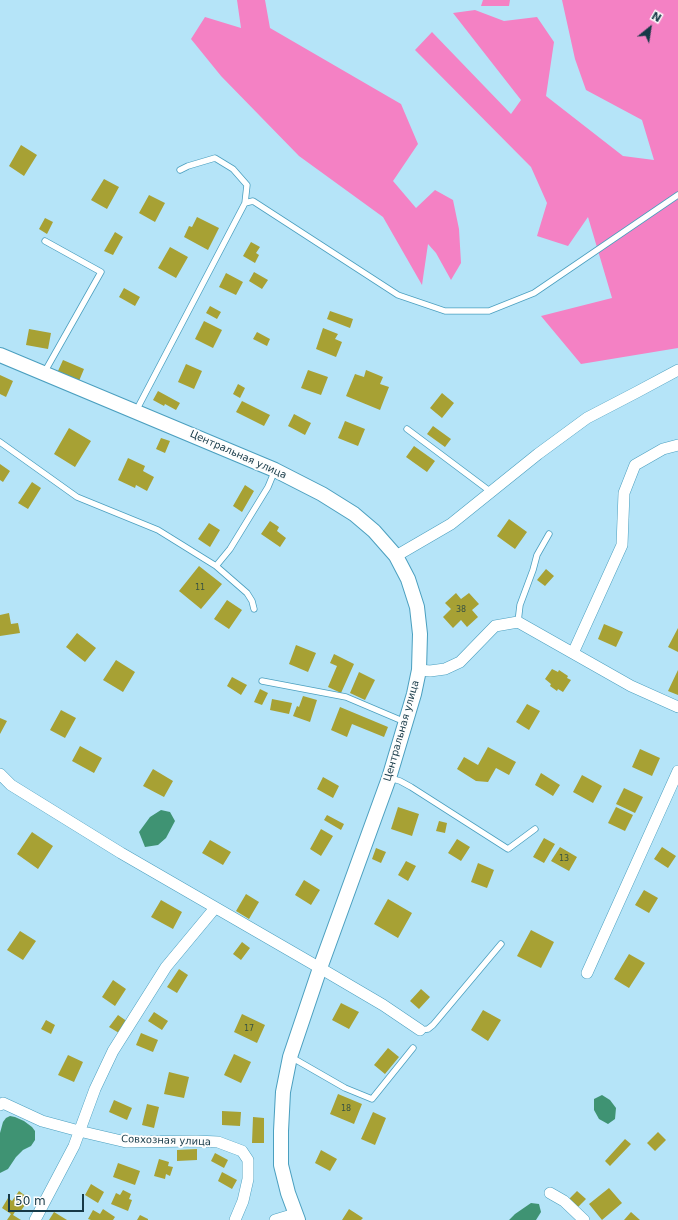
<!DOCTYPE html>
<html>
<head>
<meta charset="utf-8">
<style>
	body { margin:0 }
	#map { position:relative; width:678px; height:1220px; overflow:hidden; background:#b5e4f8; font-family:"DejaVu Sans",sans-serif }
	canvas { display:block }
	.north { position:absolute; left:630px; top:8px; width:40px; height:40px; -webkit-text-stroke:3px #fdfdfd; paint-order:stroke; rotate:30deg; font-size:11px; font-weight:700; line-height:16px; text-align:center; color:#163947 }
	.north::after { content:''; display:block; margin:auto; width:14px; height:18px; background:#163947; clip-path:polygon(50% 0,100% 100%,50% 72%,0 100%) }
	.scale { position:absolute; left:8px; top:1194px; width:76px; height:18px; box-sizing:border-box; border:2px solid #163947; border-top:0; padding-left:5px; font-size:12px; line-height:14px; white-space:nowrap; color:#163947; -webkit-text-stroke:3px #fdfdfd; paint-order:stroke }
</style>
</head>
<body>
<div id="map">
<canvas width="678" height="1220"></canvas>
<div class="north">N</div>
<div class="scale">50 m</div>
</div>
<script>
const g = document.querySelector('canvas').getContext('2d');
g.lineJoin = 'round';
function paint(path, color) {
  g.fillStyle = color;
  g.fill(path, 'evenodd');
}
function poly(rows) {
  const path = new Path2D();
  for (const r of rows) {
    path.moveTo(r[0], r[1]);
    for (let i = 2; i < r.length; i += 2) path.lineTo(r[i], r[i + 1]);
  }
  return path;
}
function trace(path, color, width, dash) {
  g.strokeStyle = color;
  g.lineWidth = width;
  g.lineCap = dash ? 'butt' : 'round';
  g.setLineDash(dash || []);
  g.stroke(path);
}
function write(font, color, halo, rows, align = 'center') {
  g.font = font + ' "DejaVu Sans",sans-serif';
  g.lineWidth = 4;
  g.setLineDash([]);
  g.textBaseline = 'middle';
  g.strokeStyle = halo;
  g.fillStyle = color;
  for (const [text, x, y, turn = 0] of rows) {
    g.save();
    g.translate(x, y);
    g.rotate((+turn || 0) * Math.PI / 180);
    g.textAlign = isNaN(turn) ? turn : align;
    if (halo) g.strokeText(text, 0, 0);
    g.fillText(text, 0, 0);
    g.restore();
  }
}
const forest = poly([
	[237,0,265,0,270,28,401,104,418,144,393,181,416,208,435,190,453,200,459,229,461,263,451,280,436,253,428,244,422,285,383,217,299,156,221,76,191,39,205,17,241,28],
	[483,0,510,0,509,6,481,6],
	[562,0,678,0,678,348,581,364,541,316,612,298,588,217,568,246,537,236,547,203,531,167,415,50,432,32,511,114,521,100,453,13,475,10,504,21,537,17,554,42,546,96,623,156,654,160,642,120,586,90,575,59]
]);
const water = poly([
	[161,810,170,812,175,821,166,838,158,845,145,847,139,832,150,817],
	[602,1095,610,1100,616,1108,615,1119,608,1124,599,1119,594,1110,594,1099],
	[10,1116,15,1117,24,1121,32,1127,35,1131,35,1140,31,1146,23,1150,16,1157,8,1169,0,1173,0,1133,3,1122,6,1118],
	[531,1203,539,1204,541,1212,536,1220,509,1220,515,1214]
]);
const building = poly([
	[21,145,37,155,24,176,9,166],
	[104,179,119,187,107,209,91,200],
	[149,195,165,203,155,222,139,213],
	[197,217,219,228,208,250,184,237,189,226,192,227],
	[45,218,53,222,47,234,39,229],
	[115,232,123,237,113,255,104,251],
	[251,242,260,247,256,253,259,255,255,263,243,256],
	[170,247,188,257,176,278,158,268],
	[254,272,268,280,262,289,249,281],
	[226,273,243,282,236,295,219,287],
	[124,288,140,297,135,306,119,297],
	[210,306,221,312,217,319,206,313],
	[330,311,353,319,350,328,327,319],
	[204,321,222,330,213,348,195,339],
	[323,328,338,334,335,339,342,342,336,357,316,349],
	[29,329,51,333,48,349,26,345],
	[257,332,270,339,267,346,253,339],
	[63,360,84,369,79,381,58,371],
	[186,364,202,371,194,389,178,382],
	[308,370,328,377,321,395,301,388],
	[366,370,383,377,380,384,389,387,380,410,346,396,355,374,364,377],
	[0,375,13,381,6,397,0,394],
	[238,384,245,388,240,398,233,394],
	[158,391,180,403,176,410,165,404,164,406,153,400],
	[442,393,454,403,442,418,430,408],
	[242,401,270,415,264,426,236,412],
	[294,414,311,423,305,435,288,426],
	[345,421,365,429,358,446,338,438],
	[433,426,451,439,445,447,427,434],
	[69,428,91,441,75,467,54,454],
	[161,438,170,441,165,453,156,449],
	[414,446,435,461,427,472,406,457],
	[128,458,145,466,143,471,154,477,147,491,136,485,135,488,118,480],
	[0,464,10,471,3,482,0,480],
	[32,482,41,488,28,509,18,503],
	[245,485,254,491,242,512,233,506],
	[509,519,527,532,515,549,497,536],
	[270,521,279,527,277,531,286,538,280,547,261,534],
	[209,523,220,530,210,547,198,539],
	[199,566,222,584,201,609,179,591],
	[546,569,554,576,545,586,537,580],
	[456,593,461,599,469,593,479,604,472,610,478,617,467,627,461,620,453,628,443,617,451,609,445,603],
	[227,600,242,610,229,629,214,619],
	[9,613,11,624,18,623,20,633,0,636,0,615],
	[604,624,623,632,616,647,598,639],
	[678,628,678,652,668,647],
	[77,633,96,648,85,662,66,647],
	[296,645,316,653,308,672,289,664],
	[334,654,354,664,341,693,328,687,337,666,330,663],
	[116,660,135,672,123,692,103,680],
	[552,669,558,672,559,670,568,676,567,678,571,680,563,692,558,689,557,691,550,686,551,684,545,679],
	[678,670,678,695,668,691],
	[359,672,375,680,365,700,350,693],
	[232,677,247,685,241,695,227,686],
	[260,689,268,693,262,705,254,702],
	[303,696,317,700,310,722,293,716,297,706,299,707],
	[272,699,292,703,289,714,270,710],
	[527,704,540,711,529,730,516,722],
	[340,707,388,727,384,737,352,724,347,737,331,730],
	[61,710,76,718,65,738,50,730],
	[0,718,7,721,0,734],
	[80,746,102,758,94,773,72,761],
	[488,747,516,762,509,775,496,768,488,782,476,781,457,769,464,757,478,765],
	[640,749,660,758,652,776,632,767],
	[153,769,173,781,164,797,143,786],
	[541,773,560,785,553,796,535,785],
	[582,775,602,786,593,803,573,792],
	[323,777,339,786,333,798,317,789],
	[624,788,643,797,635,813,616,804],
	[398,807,419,814,412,836,391,829],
	[616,807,633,815,625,831,608,823],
	[327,815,344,824,341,830,324,820],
	[439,821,447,823,445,833,436,831],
	[321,829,333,836,321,856,310,849],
	[32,832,53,846,38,869,17,854],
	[544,838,555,844,544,863,533,857],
	[457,839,470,847,461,861,448,853],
	[210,840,231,852,223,865,202,853],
	[560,847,577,857,569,871,551,861],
	[662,847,676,856,668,868,654,859],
	[376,848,386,852,381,863,372,859],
	[406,861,416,866,408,881,398,875],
	[478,863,494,870,487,888,471,882],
	[304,880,320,890,311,905,295,895],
	[644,890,658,898,649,913,635,905],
	[246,894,259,902,249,919,236,911],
	[388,899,412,913,398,938,374,924],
	[161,900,182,912,173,929,151,917],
	[531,930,554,942,541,968,517,956],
	[20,931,36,941,23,960,7,950],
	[242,942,250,948,241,960,233,954],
	[629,954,645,963,629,988,614,979],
	[179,969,188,975,177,993,167,987],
	[113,980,126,989,115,1006,102,997],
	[421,989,430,997,419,1009,410,1001],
	[341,1003,359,1012,349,1029,332,1020],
	[483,1010,501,1020,488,1041,471,1030],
	[154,1012,168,1021,162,1030,148,1021],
	[242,1014,265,1025,257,1043,234,1032],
	[118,1015,128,1022,119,1033,109,1027],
	[46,1020,55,1025,51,1034,41,1029],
	[141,1033,158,1040,153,1052,136,1045],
	[388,1048,399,1057,385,1074,374,1065],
	[234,1054,251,1062,241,1083,224,1075],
	[68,1055,83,1062,74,1082,58,1075],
	[169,1072,189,1077,184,1098,164,1094],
	[338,1094,362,1104,354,1124,330,1114],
	[114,1100,132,1108,127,1120,109,1112],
	[147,1104,159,1107,154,1128,142,1125],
	[222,1111,241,1112,240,1126,222,1125],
	[373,1112,386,1118,375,1145,361,1139],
	[253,1117,264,1118,264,1143,252,1143],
	[658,1132,666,1140,655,1151,647,1143],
	[625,1139,631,1144,610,1166,605,1161],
	[197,1149,197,1160,177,1161,177,1150],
	[321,1150,337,1159,330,1171,315,1163],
	[215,1153,228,1160,224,1168,211,1161],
	[159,1159,169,1162,168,1166,173,1167,170,1176,166,1174,165,1179,154,1176],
	[118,1163,140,1171,135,1185,113,1177],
	[222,1172,237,1180,232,1189,218,1181],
	[91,1184,104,1192,98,1203,85,1195],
	[609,1188,622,1203,602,1220,589,1204],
	[123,1190,131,1194,129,1199,132,1200,128,1211,111,1204,116,1193,120,1195],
	[19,1191,27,1197,23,1203,25,1205,20,1212,16,1210,13,1215,21,1220,7,1220,11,1214,2,1208,8,1198,12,1201],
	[577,1191,586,1199,577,1208,568,1200],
	[103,1209,115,1217,113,1220,91,1220,88,1219,93,1210,100,1214],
	[349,1209,363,1218,361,1220,342,1220],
	[54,1212,67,1220,49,1220],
	[631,1212,640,1220,624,1220],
	[140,1215,148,1219,148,1220,137,1220]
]);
const service = poly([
	[245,203,253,201,398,295,445,311,489,311,534,293,678,195],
	[44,373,101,272,45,241],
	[136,411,245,203,247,185,233,169,215,158,188,166,180,170],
	[407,429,491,492],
	[0,442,77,497,158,530,216,566,230,549,268,487,275,470],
	[216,566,247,593,252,601,254,609],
	[518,622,520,605,533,570,537,555,549,534],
	[262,681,346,697,405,722],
	[390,778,400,781,411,787,508,849,535,829],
	[420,1030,428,1029,433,1025,501,944],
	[291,1057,345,1088,372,1099,413,1048]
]);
const minor = poly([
	[396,556,451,524,538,454,587,418,637,392,678,370],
	[573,653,622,545,624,493,635,465,663,449,678,445],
	[419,670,430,671,445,669,460,662,495,626,518,622,631,686,678,707],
	[0,774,11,785,121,853,320,968,383,1005,420,1030],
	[587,973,678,771],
	[0,1105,3,1103,42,1121,79,1131,126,1142,196,1141,218,1142,242,1151,248,1160,248,1179,243,1201,235,1220],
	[550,1193,564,1201,584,1220],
	[35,1220,74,1146,95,1089,113,1051,166,967,215,908],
	[275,1220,295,1214]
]);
const tertiary = poly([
	[0,355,275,470,322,494,354,514,374,531,396,556,408,579,417,607,420,634,419,670,414,694,389,778,320,968,290,1057,283,1092,281,1131,281,1165,288,1193,298,1220]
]);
const numberNames = [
	["11",200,588],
	["38",461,610],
	["13",564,859],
	["17",249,1029],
	["18",346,1109]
];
const streetNames = [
	["Центральная улица",238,455,24],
	["Центральная улица",402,731,-74],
	["Совхозная улица",166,1141,2]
];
paint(forest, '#f481c4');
paint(water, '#3f9373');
paint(building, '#a7a134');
trace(service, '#4b9fbf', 7);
trace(minor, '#4b9fbf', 12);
trace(tertiary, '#4b9fbf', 16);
trace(service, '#fff', 5.5);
trace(minor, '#fff', 11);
trace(tertiary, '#fff', 14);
write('8px', '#3a5342', null, numberNames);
write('10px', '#163947', '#fdfdfd', streetNames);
</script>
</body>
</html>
